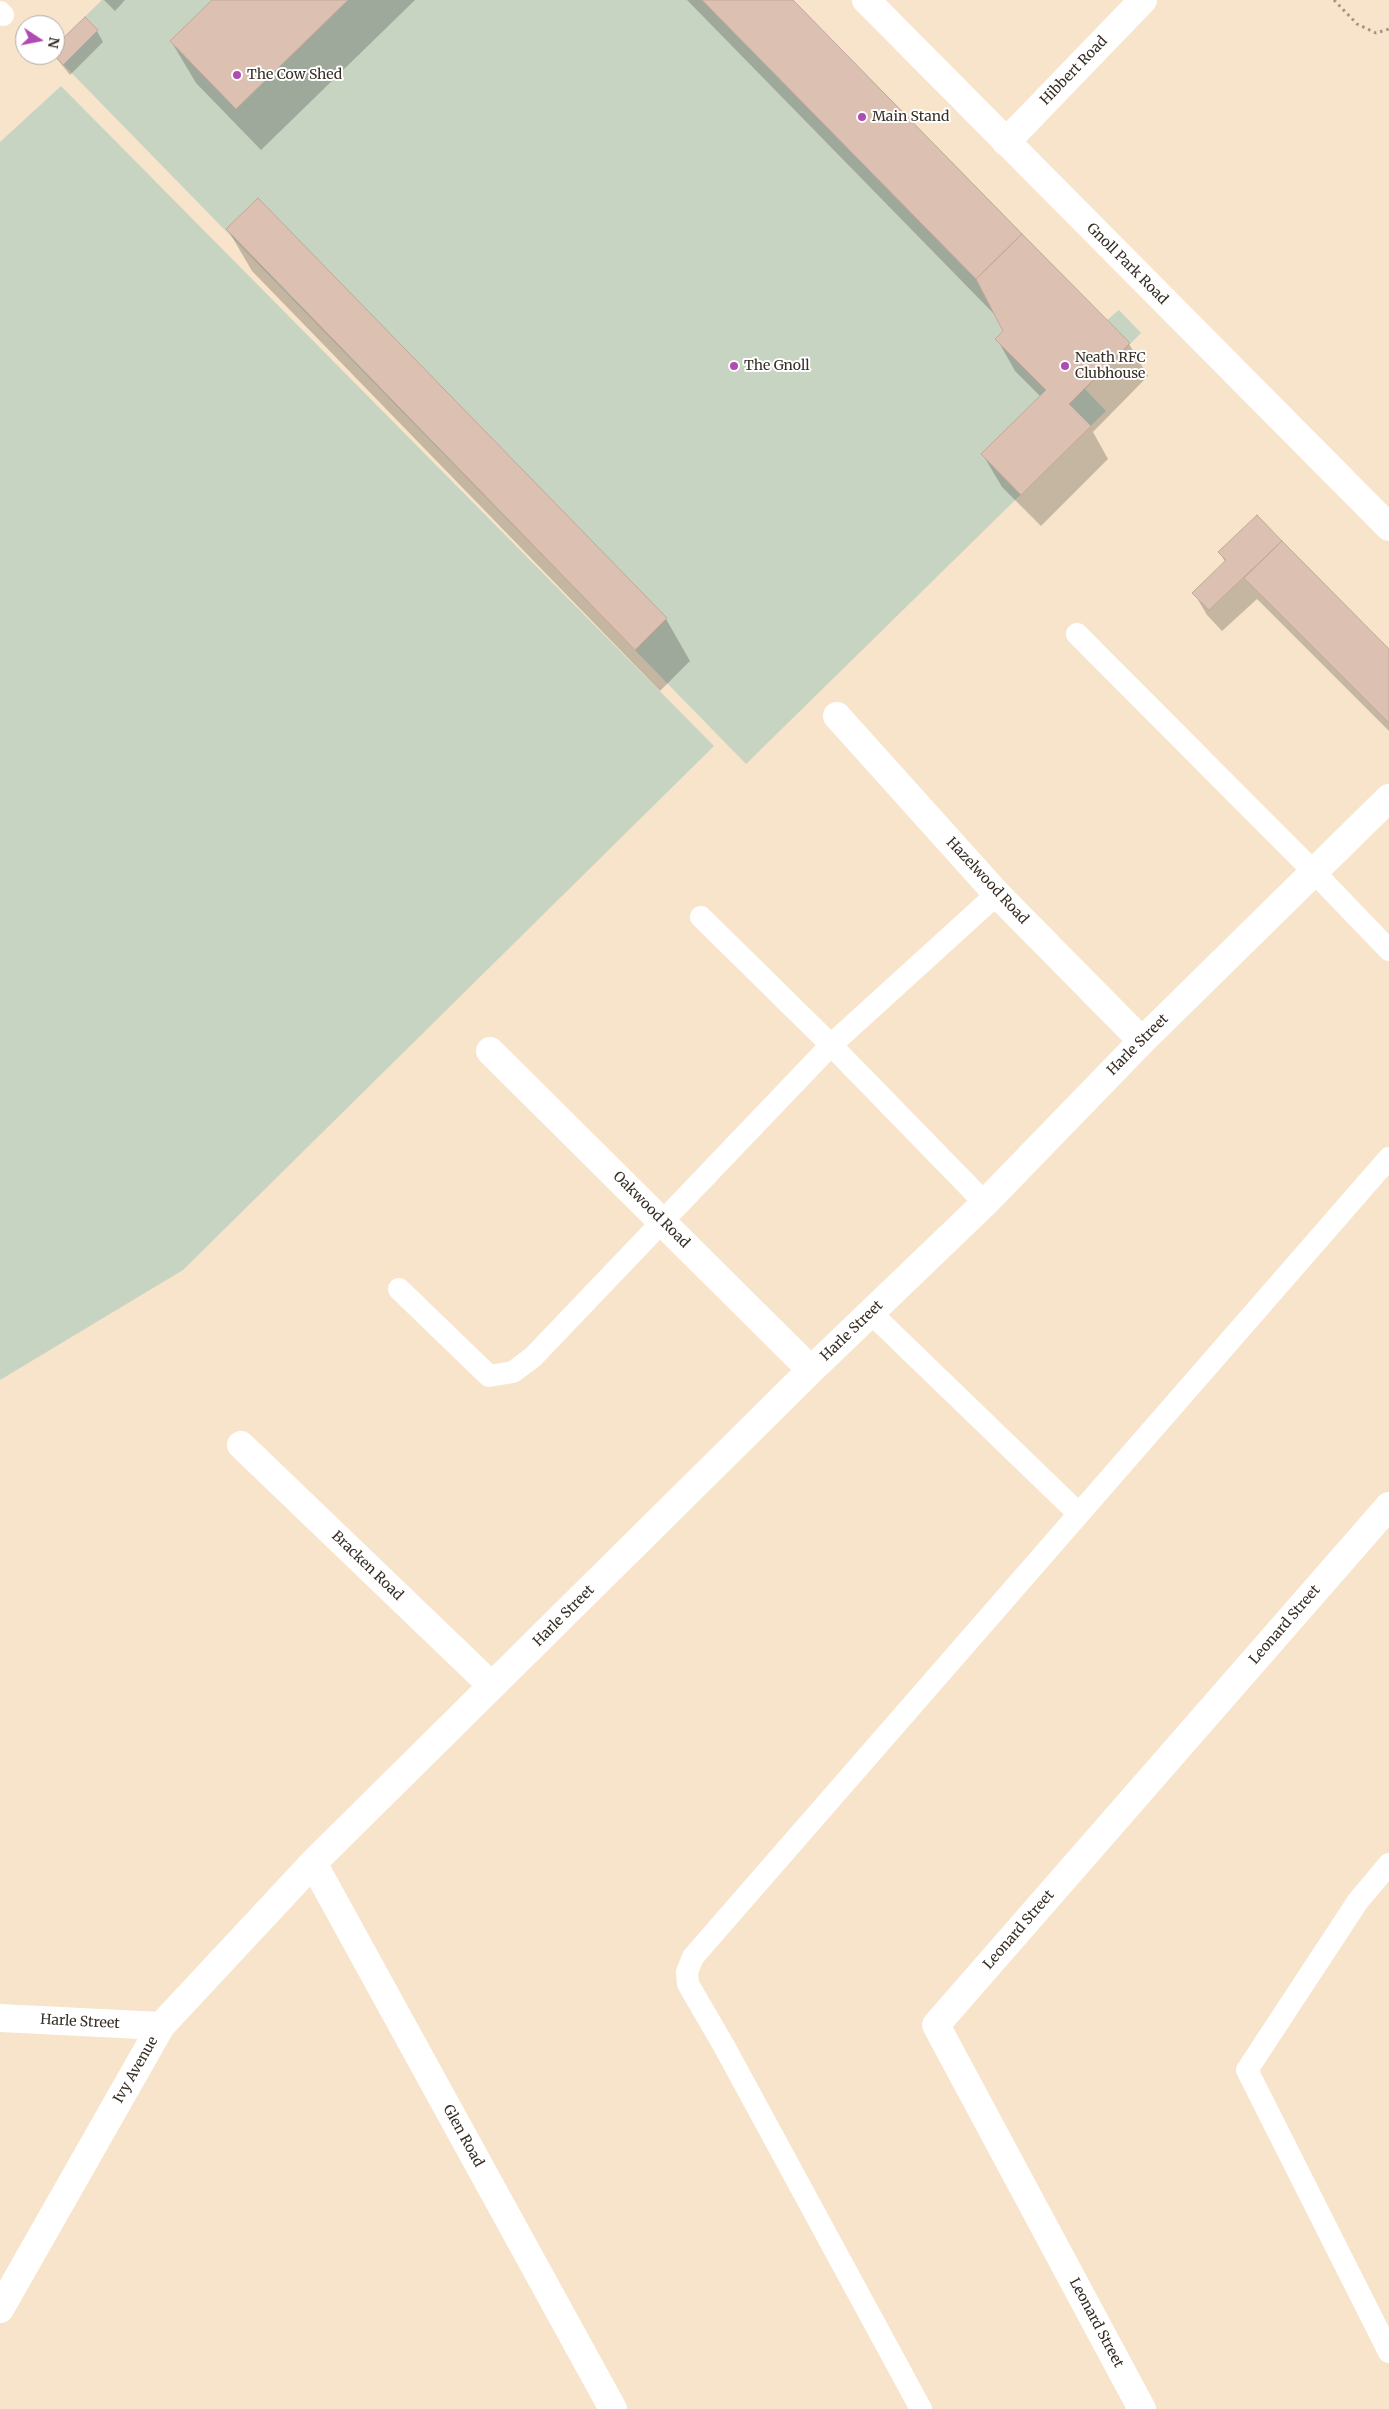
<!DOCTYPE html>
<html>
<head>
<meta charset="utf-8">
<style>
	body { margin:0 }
	#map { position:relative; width:1389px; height:2409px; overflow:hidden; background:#f7e4cb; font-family:Merriweather,serif }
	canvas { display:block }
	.north { position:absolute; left:15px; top:15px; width:50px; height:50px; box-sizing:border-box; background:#fff; border:1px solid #afaca8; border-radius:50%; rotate:101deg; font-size:14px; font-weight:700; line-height:20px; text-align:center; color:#372f26 }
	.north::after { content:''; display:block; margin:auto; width:18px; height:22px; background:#b04bb1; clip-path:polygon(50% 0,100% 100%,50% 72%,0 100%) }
</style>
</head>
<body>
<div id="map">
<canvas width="1389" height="2409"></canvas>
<div class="north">N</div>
</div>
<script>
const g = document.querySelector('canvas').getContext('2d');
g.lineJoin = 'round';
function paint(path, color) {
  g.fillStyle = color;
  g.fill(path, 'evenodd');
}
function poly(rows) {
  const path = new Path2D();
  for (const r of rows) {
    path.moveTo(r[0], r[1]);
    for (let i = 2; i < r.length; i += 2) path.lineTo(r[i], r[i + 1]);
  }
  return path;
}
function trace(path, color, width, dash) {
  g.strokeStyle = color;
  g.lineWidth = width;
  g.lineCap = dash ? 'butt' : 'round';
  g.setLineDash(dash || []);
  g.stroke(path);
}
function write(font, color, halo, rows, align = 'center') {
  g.font = font + ' Merriweather,serif';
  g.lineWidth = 4;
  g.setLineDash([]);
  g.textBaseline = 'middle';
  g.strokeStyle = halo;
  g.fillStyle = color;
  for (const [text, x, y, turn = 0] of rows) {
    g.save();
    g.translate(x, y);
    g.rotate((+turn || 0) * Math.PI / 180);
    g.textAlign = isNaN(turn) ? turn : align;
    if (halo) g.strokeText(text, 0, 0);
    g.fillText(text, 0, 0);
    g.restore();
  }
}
const green = poly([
	[102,0,793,0,1107,320,1119,310,1141,333,1085,389,1106,411,746,764,54,55,55,46],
	[61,86,714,746,183,1270,0,1380,0,142]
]);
const shadow = poly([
	[104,0,125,0,115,11],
	[213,0,415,0,261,150,196,83,171,41],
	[687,0,791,0,1129,344,1148,376,1093,432,1108,459,1041,526,1002,487,983,455,1041,397,1015,371,997,339,1004,331,996,316],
	[97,31,103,42,70,75,54,55],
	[228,230,666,619,690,661,660,691,252,271],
	[1257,516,1389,650,1389,731,1257,599,1222,631,1207,615,1194,593,1226,563,1219,552]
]);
const building = poly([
	[212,0,348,0,236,109,170,41,212,0],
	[702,0,793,0,1022,234,976,279,702,0],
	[85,17,98,30,63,65,54,55,55,46,85,17],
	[258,198,667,618,635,650,226,229,258,198],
	[1022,234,1130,343,1069,404,1091,426,1021,495,981,454,1046,390,995,339,1003,331,976,279,1022,234],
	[1257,515,1282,541,1209,610,1192,593,1226,560,1218,552,1257,515],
	[1282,541,1389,649,1389,723,1244,578,1282,541]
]);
const path = poly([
	[1334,0,1357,24,1376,33,1389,29]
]);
const service = poly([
	[0,12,3,15],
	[1077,634,1314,872,1389,950],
	[701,917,831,1045,985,1203],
	[399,1289,489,1376,513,1372,533,1357,831,1045,997,894],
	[871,1313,1079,1514],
	[1389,1864,1358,1901,1247,2070,1389,2352],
	[921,2409,724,2046,688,1984,687,1972,693,1957,1389,1158]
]);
const minor = poly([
	[1006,142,1143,0],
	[837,716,997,894,1142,1041],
	[490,1051,811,1370],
	[241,1445,492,1686],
	[313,1863,613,2409],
	[0,2018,161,2026],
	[0,2309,161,2026,313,1863,811,1370,985,1203,1142,1041,1389,798],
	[1142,2409,936,2025,1389,1506]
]);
const secondary = poly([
	[866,0,1389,527]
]);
const markers = [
	[237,75,5,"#b04bb1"],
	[862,117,5,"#b04bb1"],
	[734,366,5,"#b04bb1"],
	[1065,366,5,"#b04bb1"]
];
const streetNames = [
	["Hibbert Road",1074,71,-46],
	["Gnoll Park Road",1127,264,45],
	["Hazelwood Road",987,881,47],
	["Harle Street",1138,1045,-45],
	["Oakwood Road",651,1210,45],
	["Harle Street",852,1331,-44],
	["Bracken Road",367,1566,44],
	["Harle Street",564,1616,-45],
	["Leonard Street",1285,1625,-49],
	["Leonard Street",1019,1930,-49],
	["Harle Street",80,2022,3],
	["Ivy Avenue",136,2070,-60],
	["Glen Road",463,2136,61],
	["Leonard Street",1096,2323,62]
];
const poiNames = [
	["The Cow Shed",247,75],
	["Main Stand",872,117],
	["Neath RFC",1075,358],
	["Clubhouse",1075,374],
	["The Gnoll",744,366]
];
paint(green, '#c7d4c2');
paint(shadow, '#0003');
paint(building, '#dcc0b1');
trace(building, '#c4a899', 1);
trace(path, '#a39583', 3, [2.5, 4]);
trace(service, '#fff', 22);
trace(minor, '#fff', 28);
trace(secondary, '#fff', 28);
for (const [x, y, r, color] of markers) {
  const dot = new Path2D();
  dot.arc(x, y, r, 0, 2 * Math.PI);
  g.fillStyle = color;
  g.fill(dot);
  trace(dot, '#fff', 2);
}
write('14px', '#372f26', '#fff', streetNames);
write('14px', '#372f26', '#fff', poiNames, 'left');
</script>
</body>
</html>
